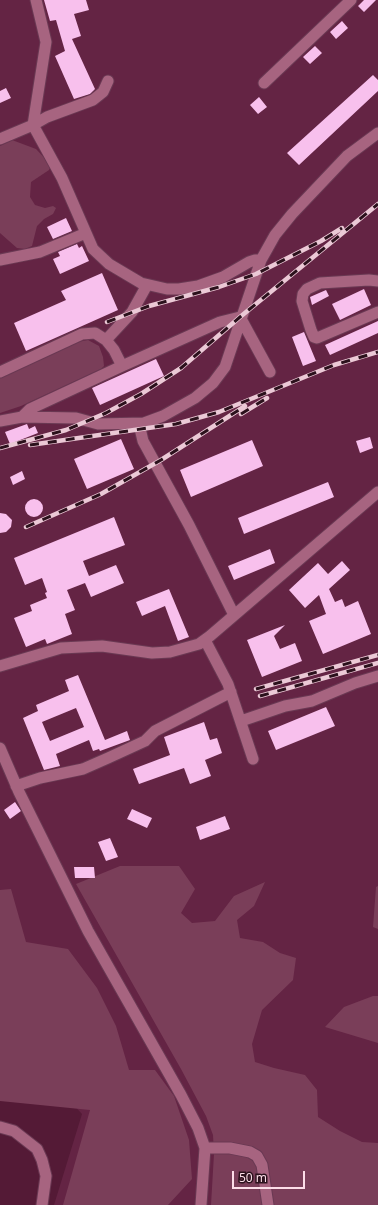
<!DOCTYPE html>
<html>
<head>
<meta charset="utf-8">
<style>
	body { margin:0 }
	#map { position:relative; width:378px; height:1205px; overflow:hidden; background:#541a36; font-family:"Noto Sans",sans-serif }
	canvas { display:block }
	.scale { position:absolute; left:232px; top:1171px; width:73px; height:18px; box-sizing:border-box; border:2px solid #fcdde8; border-top:0; padding-left:5px; font-size:12px; line-height:14px; white-space:nowrap; color:#fcdde8; -webkit-text-stroke:3px #2b111c; paint-order:stroke }
</style>
</head>
<body>
<div id="map">
<canvas width="378" height="1205"></canvas>
<div class="scale">50 m</div>
</div>
<script>
const g = document.querySelector('canvas').getContext('2d');
g.lineJoin = 'round';
function paint(path, color) {
  g.fillStyle = color;
  g.fill(path, 'evenodd');
}
function poly(rows) {
  const path = new Path2D();
  for (const r of rows) {
    if (r.length === 3) {
      path.moveTo(r[0] + r[2], r[1]);
      path.arc(r[0], r[1], r[2], 0, 2 * Math.PI);
      continue;
    }
    path.moveTo(r[0], r[1]);
    for (let i = 2; i < r.length; i += 2) path.lineTo(r[i], r[i + 1]);
  }
  return path;
}
function trace(path, color, width, dash) {
  g.strokeStyle = color;
  g.lineWidth = width;
  g.lineCap = dash ? 'butt' : 'round';
  g.setLineDash(dash || []);
  g.stroke(path);
}
const built = poly([
	[0,0,378,0,378,1205,54,1205,82,1114,0,1027]
]);
const green = poly([
	[12,140,36,149,51,165,49,170,31,182,30,197,35,205,45,208,53,206,56,208,53,214,44,219,37,226,32,246,25,249,17,248,0,233,0,146],
	[88,340,99,346,103,357,104,366,101,369,21,406,0,413,0,376,77,342],
	[120,866,179,866,195,889,181,913,192,923,215,921,234,896,265,882,254,906,237,920,240,938,263,942,280,953,296,958,293,980,262,1010,252,1044,255,1062,274,1068,305,1075,317,1090,318,1117,340,1131,362,1142,378,1143,378,1205,211,1205,214,1154,213,1135,206,1116,181,1069,76,884],
	[378,886,378,929,373,927,376,887],
	[11,889,26,942,68,949,97,988,116,1026,129,1070,155,1070,174,1096,189,1140,192,1179,168,1205,63,1205,90,1110,0,1101,0,890],
	[373,996,378,996,378,1043,325,1027,344,1007]
]);
const building = poly([
	[44,0,86,0,89,10,74,14,81,36,72,39,95,89,90,94,74,99,55,56,65,51,56,20,50,21],
	[364,0,376,0,364,12,358,6],
	[342,21,348,28,336,39,330,32],
	[315,46,322,53,310,64,303,57],
	[373,75,378,80,378,91,299,165,287,153],
	[6,88,11,98,0,103,0,91],
	[259,97,267,107,258,114,250,105],
	[66,218,72,231,53,239,47,227],
	[77,244,79,248,82,246,89,261,60,274,53,259,60,256,58,252],
	[102,273,118,310,26,351,14,323,66,300,61,291],
	[364,289,371,305,340,320,332,304],
	[326,290,329,296,312,305,310,297],
	[378,321,378,333,330,355,325,345],
	[304,332,316,361,303,366,292,337],
	[156,359,164,376,100,405,92,388],
	[27,424,29,429,35,426,38,433,10,444,5,432],
	[370,437,373,448,360,453,356,441],
	[121,439,134,469,87,489,74,459],
	[252,440,263,466,191,497,180,470],
	[22,471,25,479,13,485,10,477],
	[328,482,334,497,244,534,238,518],
	[34,508,9],
	[0,513,6,514,12,520,11,527,6,532,0,533],
	[114,517,125,545,83,561,89,576,116,565,124,583,91,597,85,583,67,590,75,610,65,614,72,634,47,644,45,639,26,647,14,618,32,611,30,605,47,598,45,593,47,592,42,578,25,585,14,558],
	[270,549,275,563,234,580,228,566],
	[342,561,350,570,329,589,335,602,342,599,345,607,358,601,371,634,323,654,309,621,326,614,319,595,305,608,289,590,318,563,328,574],
	[169,589,189,637,178,641,165,606,142,616,136,602],
	[285,625,274,636,280,649,295,643,302,661,262,677,247,640],
	[78,675,105,740,127,731,130,740,100,751,99,749,93,751,89,740,56,754,60,766,44,770,23,718,38,711,36,705,69,691,65,680],
	[76,708,84,727,50,741,42,722],
	[326,707,335,726,276,750,268,731],
	[204,722,210,740,217,738,222,753,205,760,211,776,190,784,184,768,139,784,133,769,170,755,164,737],
	[15,802,21,811,10,819,4,810],
	[132,809,152,818,147,828,127,819],
	[225,816,230,829,200,840,196,827],
	[110,838,118,857,106,861,98,842],
	[74,867,94,867,95,878,75,878]
]);
const minor = poly([
	[36,0,46,42,33,125,47,117,93,100,103,92,108,81],
	[264,83,351,0],
	[0,139,33,125,62,178,93,249,109,264,141,283,167,289,179,289,198,286,223,277,249,262,255,260,261,260],
	[0,260,40,252,86,233],
	[378,281,369,280,320,283,307,289,303,294,302,301,311,330,314,337,317,338,378,312],
	[106,340,132,312,147,285],
	[0,372,82,334,95,333,106,340,114,350,122,366],
	[22,417,30,409,122,366,220,322,240,317,270,372],
	[0,421,22,417,76,418,98,424,144,423,163,416,195,398,213,383,225,367,261,260,275,235,292,214,347,156,378,133],
	[139,424,143,441,189,525,234,615],
	[205,640,228,684,253,759],
	[0,666,61,648,102,646,152,653,170,652,199,644,210,636,378,492],
	[241,721,285,706,312,701,355,683,378,676],
	[0,748,19,792,88,931,181,1095,198,1128,205,1148,201,1205],
	[16,786,40,778,83,769,108,758,145,741,155,731,231,692],
	[0,1127,14,1131,37,1149,42,1160,46,1176,42,1205],
	[205,1148,230,1148,250,1152,257,1156,262,1165,268,1205]
]);
const rail = poly([
	[107,322,149,306,219,287,256,274,321,241,342,228],
	[241,414,267,398],
	[30,445,176,424,219,412,334,365,378,352],
	[0,448,66,430,106,413,141,394,181,368,240,317,378,204],
	[26,527,101,494,161,460,245,406],
	[256,689,378,655],
	[260,696,378,663]
]);
paint(built, '#642444');
paint(green, '#7a3e59');
paint(building, '#f8c0ed');
trace(minor, '#6a3953', 13);
trace(minor, '#a76480', 11);
trace(rail, '#ebc9d6', 4.5);
trace(rail, '#2b111c', 3, [9]);
</script>
</body>
</html>
